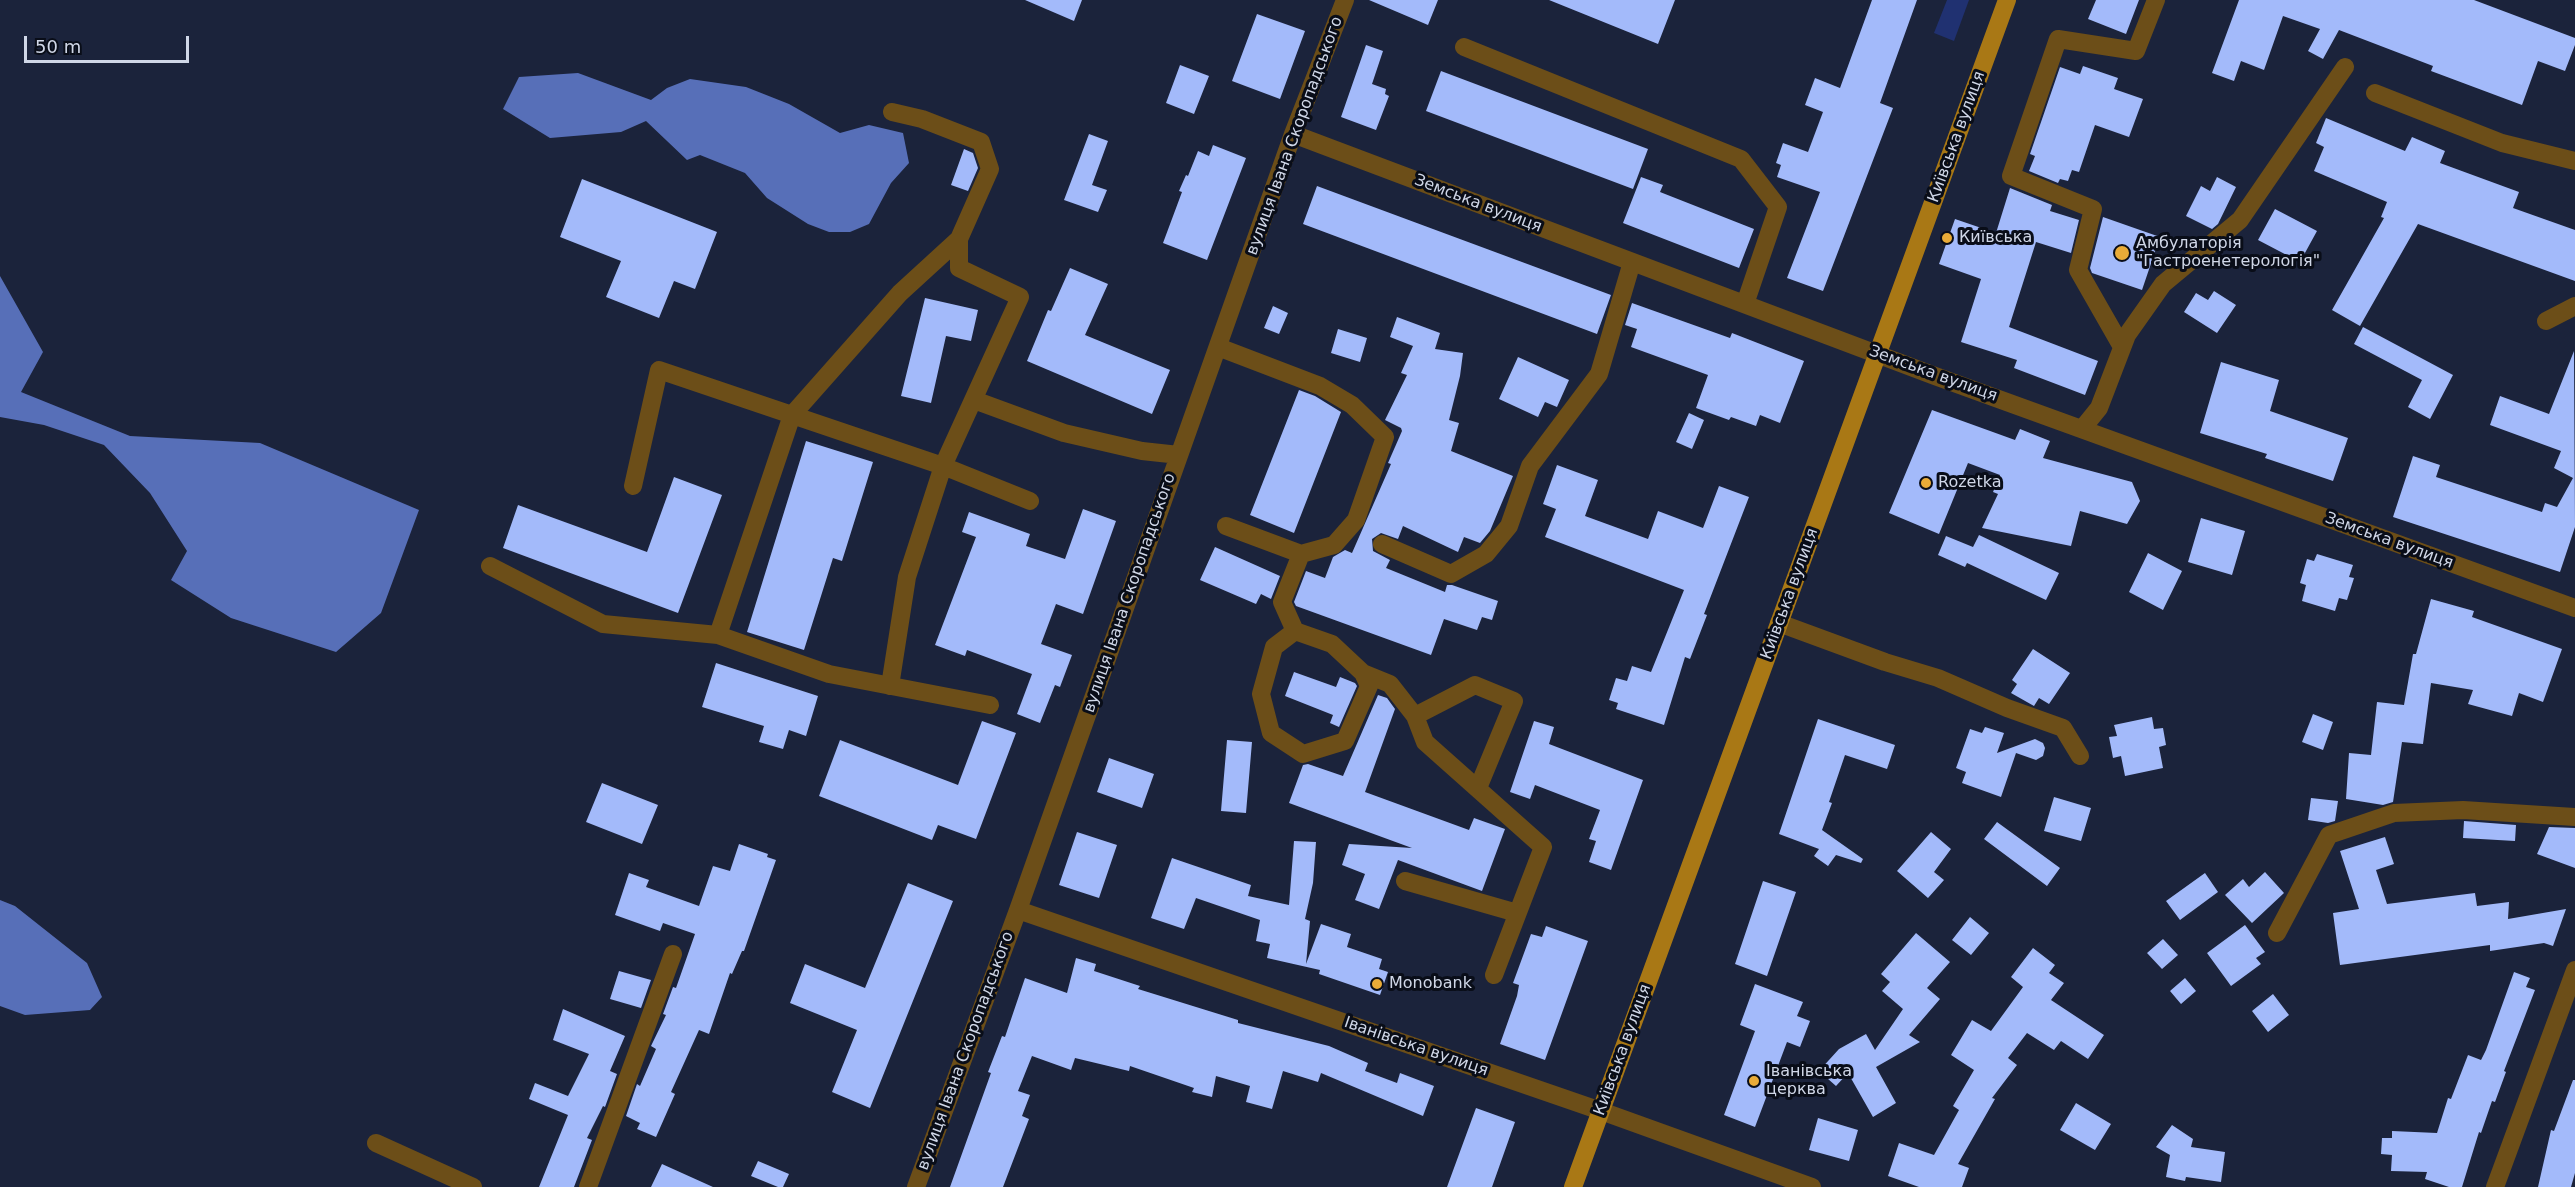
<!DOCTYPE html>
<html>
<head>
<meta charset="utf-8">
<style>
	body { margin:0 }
	#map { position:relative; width:2575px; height:1187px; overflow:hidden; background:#1b233b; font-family:"DejaVu Sans",sans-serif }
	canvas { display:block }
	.scale { position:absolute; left:24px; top:36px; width:165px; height:27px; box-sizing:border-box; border:3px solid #d0d7e7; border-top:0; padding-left:8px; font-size:18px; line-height:21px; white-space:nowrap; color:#d0d7e7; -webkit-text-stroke:4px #090d18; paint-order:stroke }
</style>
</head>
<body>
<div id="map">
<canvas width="2575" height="1187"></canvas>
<div class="scale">50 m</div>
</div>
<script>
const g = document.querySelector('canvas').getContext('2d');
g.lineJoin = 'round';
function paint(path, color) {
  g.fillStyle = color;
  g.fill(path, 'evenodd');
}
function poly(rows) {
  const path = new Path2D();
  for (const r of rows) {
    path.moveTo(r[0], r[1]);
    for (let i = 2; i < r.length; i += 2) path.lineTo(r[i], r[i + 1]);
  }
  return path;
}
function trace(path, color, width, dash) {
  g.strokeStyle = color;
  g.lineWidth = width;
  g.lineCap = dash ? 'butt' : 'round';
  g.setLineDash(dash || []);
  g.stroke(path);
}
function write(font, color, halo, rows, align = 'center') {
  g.font = font + ' "DejaVu Sans",sans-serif';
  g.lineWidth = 6;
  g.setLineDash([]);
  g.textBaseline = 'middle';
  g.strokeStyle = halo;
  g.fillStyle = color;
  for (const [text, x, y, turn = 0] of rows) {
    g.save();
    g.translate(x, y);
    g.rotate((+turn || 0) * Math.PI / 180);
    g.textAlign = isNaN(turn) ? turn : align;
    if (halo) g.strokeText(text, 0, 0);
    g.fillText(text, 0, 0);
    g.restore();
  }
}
const green = poly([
	[1947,0,1969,0,1954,41,1934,33]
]);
const water = poly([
	[578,73,651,100,667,88,690,79,746,87,789,104,840,133,869,125,903,133,909,163,891,183,869,224,850,232,829,232,808,224,767,198,745,173,700,155,687,160,646,121,621,132,550,138,503,109,519,77],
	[0,276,43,352,21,392,130,436,260,443,419,510,381,613,336,652,231,618,171,580,187,551,150,493,104,445,44,425,0,417],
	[0,900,15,906,87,963,102,997,90,1010,25,1015,0,1006]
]);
const building = poly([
	[1025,0,1082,0,1074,21],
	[1369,0,1438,0,1428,25],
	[1549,0,1675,0,1658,44],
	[1872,0,1917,0,1880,103,1893,108,1823,291,1787,278,1820,192,1777,177,1781,165,1776,163,1783,143,1808,152,1823,112,1805,105,1815,78,1840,88],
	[2096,0,2139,0,2126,34,2088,19],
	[2239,0,2474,0,2575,38,2575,45,2565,71,2538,61,2522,105,2431,71,2433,66,2339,30,2323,59,2308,51,2320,29,2283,16,2264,70,2241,61,2234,81,2212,73],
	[1257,14,1305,31,1280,99,1232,81],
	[1366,45,1383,51,1372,84,1386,89,1385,94,1389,96,1376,130,1341,117],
	[1180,65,1209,76,1194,114,1166,103],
	[2083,66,2118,78,2114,89,2143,99,2129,137,2095,125,2079,172,2072,170,2068,181,2060,179,2058,183,2029,171,2035,156,2030,154,2060,67,2080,74],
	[1441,71,1648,149,1633,189,1426,111],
	[2326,118,2405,151,2412,137,2445,151,2440,163,2519,192,2513,208,2575,230,2575,281,2418,224,2360,326,2332,310,2384,218,2381,217,2387,202,2314,171,2324,147,2316,143],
	[1089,134,1108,141,1092,185,1107,190,1098,212,1064,200],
	[1213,145,1246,158,1207,260,1163,243,1182,192,1179,191,1186,175,1188,176,1198,151,1209,156],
	[964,149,973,153,978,168,968,191,951,185],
	[1641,177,1663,185,1660,192,1754,229,1739,268,1623,223],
	[2217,177,2236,187,2218,224,2212,229,2186,216,2201,186,2210,191],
	[582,179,717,232,695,289,674,281,659,318,606,297,621,261,560,237],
	[1317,186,1611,295,1597,334,1303,224],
	[2010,188,2052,205,2050,211,2079,220,2071,253,2036,242,2009,327,2098,361,2085,395,2014,368,2017,360,1961,342,1981,279,1939,264,1955,219,1996,233],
	[2275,209,2317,231,2300,262,2258,240],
	[2103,217,2160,237,2142,290,2092,273,2090,268],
	[1070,268,1108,284,1085,335,1170,370,1152,414,1027,361,1048,310,1051,311],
	[2214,291,2236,305,2217,333,2184,312,2196,293,2208,300],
	[925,298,978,310,971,341,946,336,931,403,901,396],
	[1632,303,1730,338,1732,333,1804,361,1780,423,1760,415,1756,426,1731,417,1729,420,1696,408,1708,375,1631,347,1637,329,1625,325],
	[1273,306,1288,313,1279,334,1264,328],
	[1397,317,1440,333,1435,349,1463,353,1460,376,1449,420,1459,423,1451,451,1513,476,1490,531,1480,543,1464,537,1458,552,1403,526,1398,539,1381,533,1372,539,1373,551,1390,560,1386,568,1445,592,1447,585,1452,585,1498,601,1492,620,1482,617,1477,630,1444,619,1431,655,1296,606,1294,602,1306,571,1325,578,1333,557,1345,550,1352,553,1391,464,1388,463,1402,431,1401,428,1385,420,1407,375,1401,373,1413,346,1390,337],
	[2363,327,2453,375,2430,419,2408,407,2422,380,2354,344],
	[1338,329,1367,338,1360,362,1331,353],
	[2574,351,2575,527,2560,572,2393,517,2413,456,2440,465,2436,477,2542,512,2545,503,2557,507,2573,478,2554,468,2561,451,2490,425,2500,396,2549,414],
	[1518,357,1569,380,1557,407,1545,402,1538,417,1499,399],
	[2221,362,2279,380,2270,411,2348,438,2333,481,2265,458,2267,454,2200,433],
	[1299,390,1315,396,1341,412,1294,533,1250,515],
	[1932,410,2015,440,2020,429,2050,441,2043,458,2132,482,2140,501,2127,524,2080,511,2071,546,1982,528,1998,494,1993,492,2000,475,1968,463,1939,534,1889,513],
	[1689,413,1704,420,1692,449,1676,442],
	[806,441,873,462,842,561,833,558,804,650,747,632],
	[1557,465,1598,480,1585,516,1648,539,1658,511,1703,528,1719,486,1749,497,1704,614,1707,615,1690,659,1685,657,1664,725,1616,709,1618,703,1609,700,1616,678,1627,681,1632,666,1651,672,1684,590,1545,537,1556,509,1543,504],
	[674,477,722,495,678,613,503,548,518,505,647,552],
	[1083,509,1116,521,1083,614,1056,604,1041,644,1072,655,1060,687,1055,685,1040,723,1017,714,1032,674,967,650,965,656,935,645,976,537,962,532,969,512,1030,534,1026,546,1065,559],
	[2201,518,2245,531,2232,575,2188,562],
	[1979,535,2059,573,2046,600,1967,563,1965,567,1938,555,1946,536,1973,547],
	[1215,547,1280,576,1271,599,1261,594,1256,604,1200,580],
	[2148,553,2182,571,2163,610,2129,592],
	[2317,554,2353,565,2349,577,2354,578,2347,600,2339,598,2335,611,2302,601,2306,585,2300,583,2307,559,2314,561],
	[2431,599,2474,611,2472,617,2562,649,2543,702,2519,693,2512,716,2468,704,2473,690,2431,683,2423,744,2402,742,2393,802,2383,805,2346,799,2349,753,2371,755,2377,702,2404,705,2413,654,2416,654],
	[2033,649,2070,673,2049,704,2039,698,2034,706,2011,693,2017,684,2012,680],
	[716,663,818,696,806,736,789,730,783,749,759,742,764,726,702,707],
	[1294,672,1336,687,1340,677,1355,683,1357,686,1339,727,1330,723,1333,715,1285,696],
	[1378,695,1387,698,1395,709,1365,792,1469,830,1474,818,1505,829,1482,891,1398,860,1379,909,1355,900,1365,874,1342,865,1349,844,1412,848,1289,803,1303,765,1308,764,1343,776],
	[2313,714,2333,722,2323,750,2302,742],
	[2152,717,2154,729,2163,728,2166,745,2159,747,2163,768,2125,776,2121,756,2113,758,2109,737,2117,736,2114,725],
	[1818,719,1895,745,1887,769,1845,755,1829,802,1832,803,1822,830,1863,859,1861,863,1836,855,1828,866,1814,856,1819,849,1779,834],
	[982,721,1016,733,976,839,938,825,932,840,819,796,840,740,958,785],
	[1534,721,1554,727,1549,744,1643,780,1611,870,1589,862,1596,841,1589,839,1600,810,1535,785,1530,799,1510,792],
	[1985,727,2004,733,1997,753,2035,739,2043,743,2045,748,2043,756,2036,760,2016,753,2001,797,1962,783,1966,772,1956,768,1970,729,1982,733],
	[1227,740,1252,742,1246,813,1221,811],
	[1109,758,1154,774,1142,808,1097,792],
	[602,783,658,805,642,844,586,822],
	[2054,797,2091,808,2081,841,2044,831],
	[2311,798,2338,801,2335,821,2328,823,2308,820],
	[2464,821,2516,825,2515,841,2463,838],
	[1997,822,2060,868,2047,886,1984,839],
	[2549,827,2575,828,2575,868,2537,854],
	[1077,832,1117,845,1099,898,1059,885],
	[1931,832,1951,849,1934,872,1944,880,1928,898,1897,871],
	[2385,837,2394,864,2376,870,2387,904,2475,893,2477,906,2509,902,2508,919,2566,909,2553,946,2544,943,2490,951,2490,945,2340,965,2333,913,2359,909,2340,851],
	[1294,841,1316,842,1313,883,1305,919,1310,921,1306,964,1321,924,1351,934,1347,947,1382,959,1379,969,1388,972,1380,995,1319,974,1320,970,1267,958,1270,944,1256,941,1260,920,1196,898,1184,929,1151,918,1172,858,1251,885,1248,896,1289,905],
	[739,844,768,854,767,857,776,860,744,951,742,951,732,974,730,973,709,1034,699,1030,671,1092,675,1094,656,1137,637,1129,640,1123,626,1116,637,1084,640,1086,656,1049,651,1046,666,1015,663,1014,673,987,676,988,695,934,663,923,660,931,615,915,629,873,649,880,646,887,699,906,713,866,730,871],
	[2265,872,2284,893,2252,923,2225,895,2243,879,2249,887],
	[2205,873,2218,892,2180,920,2166,901],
	[1763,881,1796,892,1767,976,1735,964],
	[908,883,953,901,870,1108,832,1092,857,1030,790,1003,805,964,865,988],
	[1970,917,1989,933,1971,955,1952,940],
	[2245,925,2265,952,2256,958,2261,964,2231,986,2207,953],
	[1546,926,1588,941,1545,1060,1500,1044,1517,996,1519,985,1513,983,1531,934,1542,937],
	[1916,933,1950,962,1927,988,1940,999,1909,1035,1920,1042,1876,1067,1896,1103,1873,1117,1848,1073,1836,1086,1819,1071,1839,1049,1866,1034,1875,1050,1903,1009,1882,991,1890,982,1881,974],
	[2163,939,2178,955,2162,969,2147,953],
	[2033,948,2055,965,2049,973,2064,983,2051,1000,2104,1035,2088,1059,2061,1041,2054,1050,2027,1033,2008,1058,2017,1065,1992,1098,1995,1099,1958,1164,1969,1168,1962,1187,1919,1187,1888,1176,1899,1143,1934,1155,1959,1110,1953,1106,1974,1070,1951,1055,1972,1020,1991,1031,2023,987,2011,977],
	[1076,958,1096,964,1094,971,1140,986,1138,989,1238,1020,1238,1023,1329,1046,1368,1063,1365,1071,1397,1083,1400,1073,1434,1086,1423,1116,1321,1073,1318,1082,1283,1071,1272,1109,1246,1102,1250,1086,1216,1076,1212,1097,1192,1092,1194,1088,1130,1066,1129,1071,1075,1058,1071,1070,1032,1056,1018,1091,1030,1095,1022,1116,1029,1119,1003,1187,950,1187,991,1073,988,1072,1002,1036,1005,1037,1025,978,1067,993],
	[619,971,651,980,641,1008,610,999],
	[2514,972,2530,978,2526,987,2535,990,2504,1071,2506,1072,2495,1102,2492,1101,2481,1133,2479,1132,2462,1187,2449,1187,2425,1179,2427,1172,2391,1171,2392,1155,2381,1154,2382,1138,2392,1138,2392,1131,2437,1133,2448,1098,2451,1099,2468,1055,2481,1060,2486,1050],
	[2185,978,2196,991,2181,1004,2170,991],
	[1755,984,1803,1002,1797,1016,1810,1021,1800,1047,1787,1042,1755,1127,1724,1115,1755,1031,1740,1025],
	[2273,994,2289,1015,2268,1032,2252,1011],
	[563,1009,625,1036,610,1071,617,1074,605,1107,603,1106,587,1138,592,1140,574,1187,539,1187,568,1115,529,1099,535,1083,568,1096,589,1054,553,1040],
	[2573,1080,2575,1080,2575,1173,2571,1187,2538,1187,2551,1130,2554,1131],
	[2076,1103,2111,1124,2095,1150,2060,1130],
	[1476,1108,1515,1122,1492,1187,1447,1187],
	[1818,1118,1858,1130,1849,1161,1809,1150],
	[2172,1125,2193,1139,2191,1147,2225,1152,2221,1182,2186,1177,2185,1181,2166,1177,2170,1155,2156,1147],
	[758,1161,789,1174,783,1187,778,1187,751,1176],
	[662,1164,713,1187,651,1187]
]);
const minor = poly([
	[1464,47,1741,159,1778,207,1745,304],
	[2375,93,2502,143,2575,161],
	[1293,134,1935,376,2575,608],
	[2546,321,2575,306],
	[1218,347,1320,386,1352,405,1385,437,1356,520,1334,545,1301,554,1282,602,1295,631,1332,644,1363,673,1390,684,1415,716,1425,742,1543,847,1494,975],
	[2122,347,2078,270,2093,209,2011,176,2058,39,2136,51,2156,0],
	[974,400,1064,433,1142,451,1179,455],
	[2082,429,2099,408,2127,335,2163,284,2240,220,2345,67],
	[633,486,659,370,943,466,1030,501],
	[1226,526,1301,554],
	[1382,544,1451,574,1486,554,1509,526,1530,466,1599,374,1632,262],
	[490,566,603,624,718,635,829,674,990,705],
	[1779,623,1885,662,1938,678,2007,708,2063,728,2080,756],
	[1295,631,1274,647,1261,694,1271,733,1303,754,1345,741,1369,686,1363,673],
	[718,635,792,415,900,293,959,239,990,169,981,142,922,119,892,112],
	[890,686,907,577,943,466,1020,297,959,268,959,239],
	[1415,716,1475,685,1514,701,1478,788],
	[1405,881,1517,913],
	[1018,910,1601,1111,1812,1187],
	[2277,933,2329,835,2394,813,2463,810,2575,817],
	[376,1143,473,1187],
	[588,1187,673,954],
	[916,1187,1018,910,1293,134,1345,0],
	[2495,1187,2575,970]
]);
const major = poly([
	[1573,1187,2007,0]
]);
const markers = [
	[1947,238,6,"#e9ab38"],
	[2122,253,8,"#e9ab38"],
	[1926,483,6,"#e9ab38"],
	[1377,984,6,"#e9ab38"],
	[1754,1081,6,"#e9ab38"]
];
const streetNames = [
	["вулиця Івана Скоропадського",1295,136,-70],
	["Київська вулиця",1957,137,-70],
	["Земська вулиця",1478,204,21],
	["Земська вулиця",1933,374,20],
	["Земська вулиця",2389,541,20],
	["вулиця Івана Скоропадського",1130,593,-71],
	["Київська вулиця",1790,594,-70],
	["Іванівська вулиця",1416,1047,19],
	["Київська вулиця",1623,1050,-70],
	["вулиця Івана Скоропадського",966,1051,-70]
];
const poiNames = [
	["Київська",1959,238],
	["Амбулаторія",2136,244],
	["\"Гастроенетерологія\"",2136,262],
	["Rozetka",1938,483],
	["Monobank",1389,984],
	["Іванівська",1766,1072],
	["церква",1766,1090]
];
paint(green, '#203171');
paint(water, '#576fb8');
paint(building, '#a3bafa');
trace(minor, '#6c4e18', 18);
trace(major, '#a97815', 18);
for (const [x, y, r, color] of markers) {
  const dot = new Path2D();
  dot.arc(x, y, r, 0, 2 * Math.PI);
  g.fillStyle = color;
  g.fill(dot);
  trace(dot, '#090d18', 2);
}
write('16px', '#d0d7e7', '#090d18', streetNames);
write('16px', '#d0d7e7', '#090d18', poiNames, 'left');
</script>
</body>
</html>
